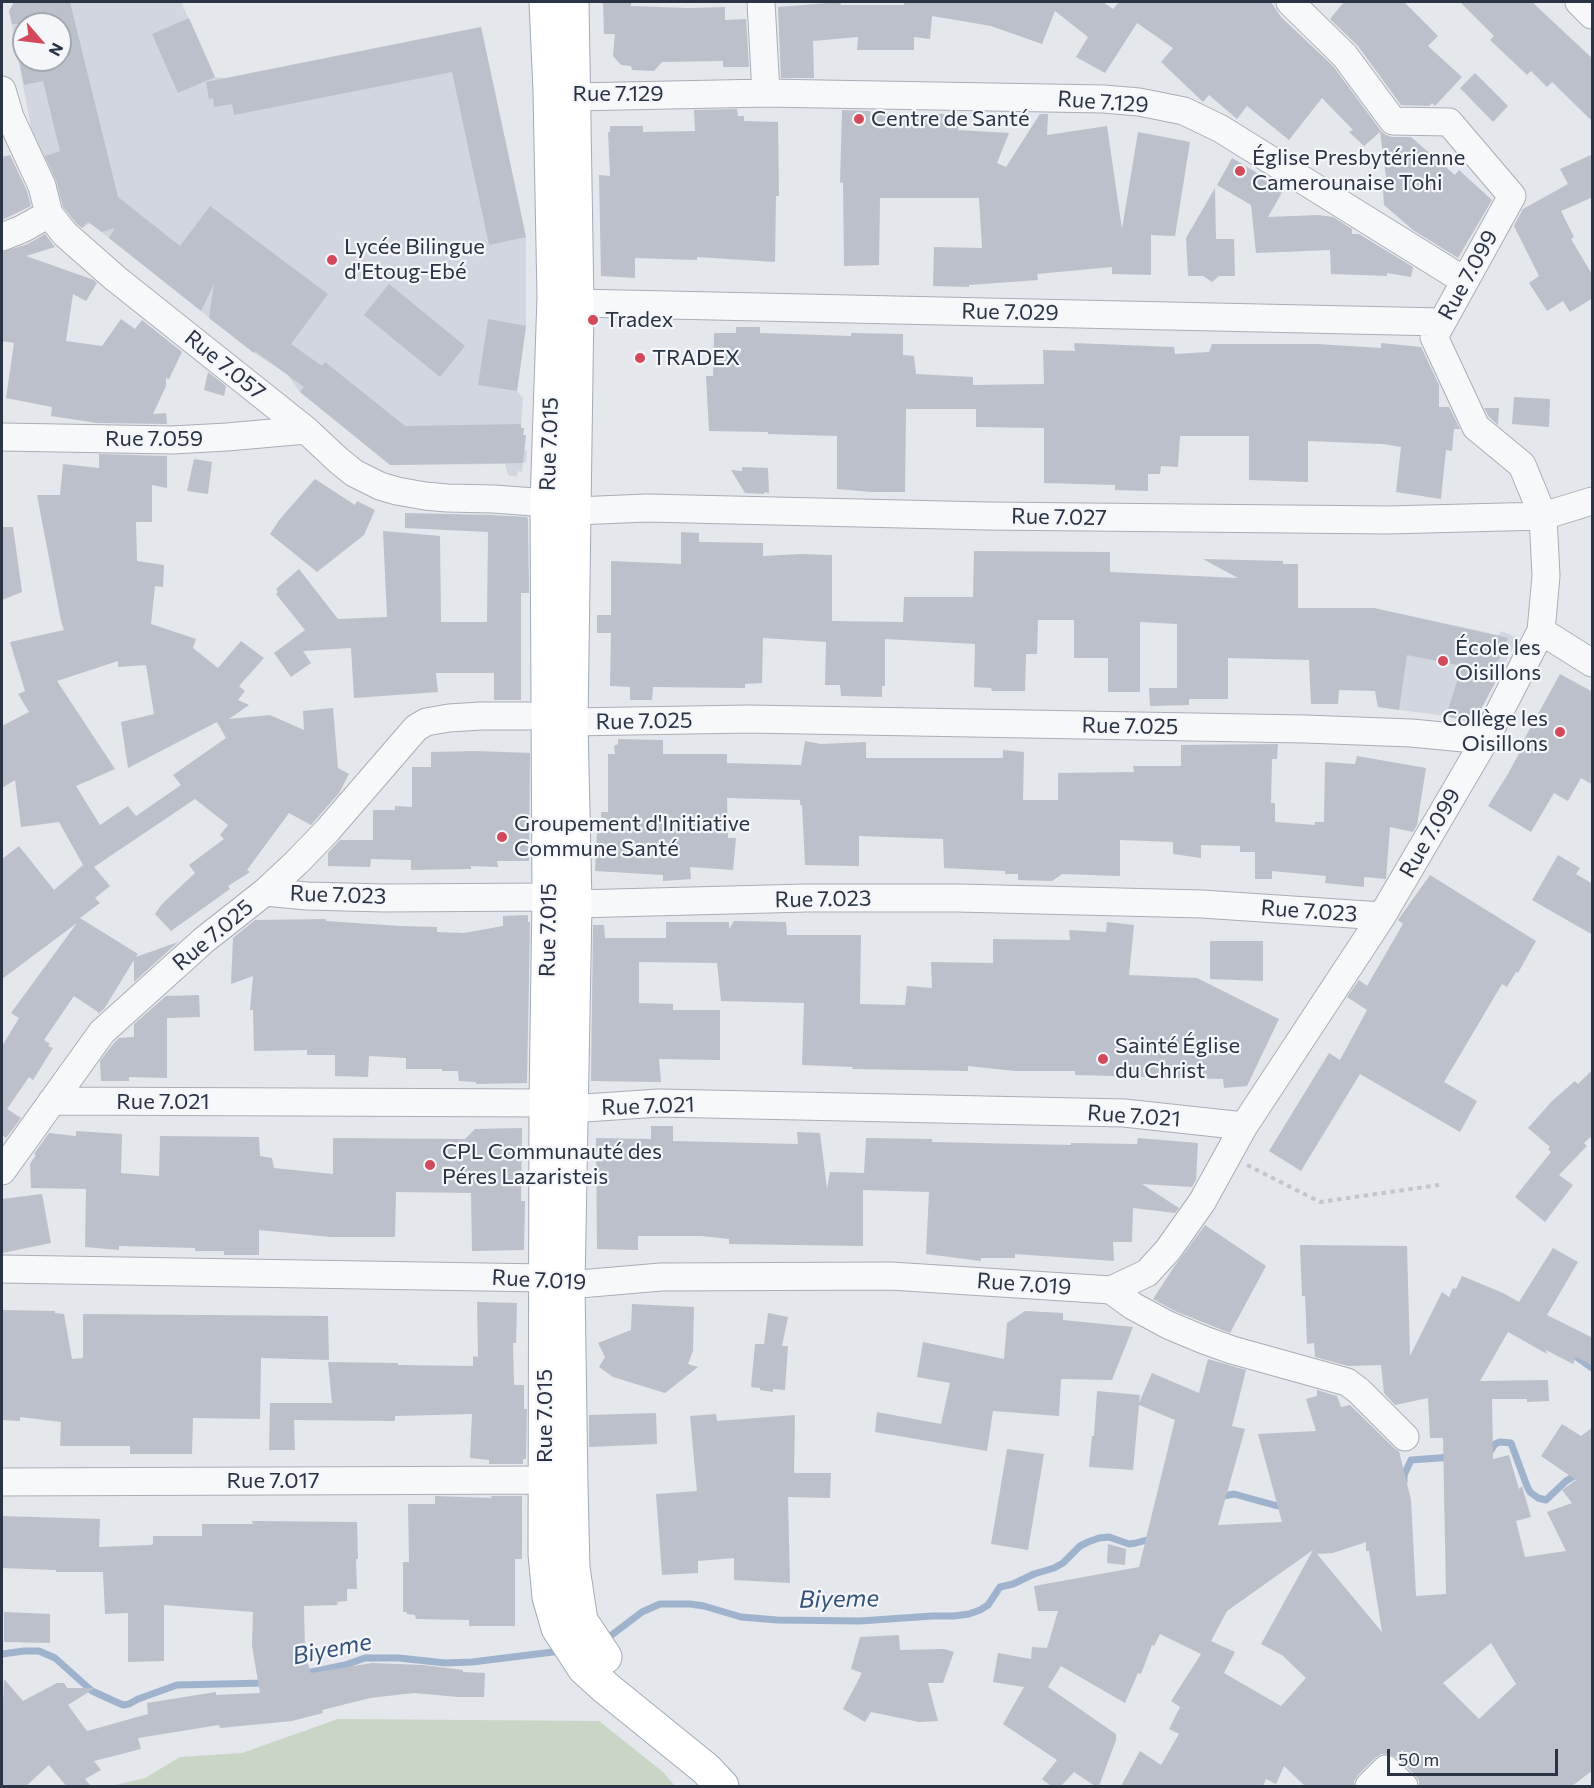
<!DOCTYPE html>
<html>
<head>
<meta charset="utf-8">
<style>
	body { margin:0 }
	#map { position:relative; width:1594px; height:1788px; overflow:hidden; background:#e4e7ec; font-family:Commissioner,sans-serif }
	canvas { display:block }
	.frame { position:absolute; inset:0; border:3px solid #2b3445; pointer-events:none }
	.north { position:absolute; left:12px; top:12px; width:60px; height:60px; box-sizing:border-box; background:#f4f6f9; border:2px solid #a4a8b1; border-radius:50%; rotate:118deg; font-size:16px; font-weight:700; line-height:24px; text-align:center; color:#2b3445 }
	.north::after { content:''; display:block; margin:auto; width:21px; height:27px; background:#d1495b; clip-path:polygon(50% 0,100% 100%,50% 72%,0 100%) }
	.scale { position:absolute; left:1387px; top:1749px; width:171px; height:27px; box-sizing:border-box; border:3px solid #2b3445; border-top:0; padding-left:8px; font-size:18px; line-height:21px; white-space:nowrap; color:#2b3445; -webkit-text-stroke:4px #f4f6f9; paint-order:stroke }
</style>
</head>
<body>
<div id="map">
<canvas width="1594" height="1788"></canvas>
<div class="frame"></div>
<div class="north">N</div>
<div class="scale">50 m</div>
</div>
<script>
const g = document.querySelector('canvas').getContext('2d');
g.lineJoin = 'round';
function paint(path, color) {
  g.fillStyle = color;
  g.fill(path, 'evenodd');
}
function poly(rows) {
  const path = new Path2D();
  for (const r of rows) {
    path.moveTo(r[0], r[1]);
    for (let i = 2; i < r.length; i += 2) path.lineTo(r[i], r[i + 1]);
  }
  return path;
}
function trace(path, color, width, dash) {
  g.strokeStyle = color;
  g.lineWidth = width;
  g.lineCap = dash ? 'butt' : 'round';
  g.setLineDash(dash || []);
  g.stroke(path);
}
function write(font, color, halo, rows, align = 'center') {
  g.font = font + ' Commissioner,sans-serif';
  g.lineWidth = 4.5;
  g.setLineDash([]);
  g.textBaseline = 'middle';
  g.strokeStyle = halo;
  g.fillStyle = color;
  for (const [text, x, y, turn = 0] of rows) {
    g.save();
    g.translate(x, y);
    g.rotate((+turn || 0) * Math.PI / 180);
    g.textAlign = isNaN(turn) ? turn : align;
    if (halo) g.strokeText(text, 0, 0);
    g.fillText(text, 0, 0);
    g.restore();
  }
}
const built = poly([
	[14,2,181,2,215,77,226,78,481,27,526,237,526,326,517,391,523,398,521,427,524,428,523,435,526,435,524,450,527,450,526,463,523,462,522,472,518,471,517,477,508,475,505,464,393,465,300,392,287,374,254,353,90,223,83,228,58,197,37,159,9,11],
	[24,24,60,24,60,60,24,60],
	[1383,610,1499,635,1501,631,1518,638,1473,723,1446,716,1378,707,1376,698]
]);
const green = poly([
	[338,1719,599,1721,663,1772,675,1786,111,1786,145,1778,180,1757,242,1753]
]);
const stream = poly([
	[1580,1351,1578,1358,1592,1368],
	[1486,1452,1491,1450,1495,1444,1500,1442,1511,1443,1527,1486,1530,1492,1538,1498,1546,1500,1566,1481,1579,1473],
	[1404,1481,1404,1475,1411,1460,1452,1457],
	[1219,1497,1234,1494,1274,1505,1286,1507],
	[605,1640,642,1612,660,1604,690,1604,704,1606,741,1617,777,1620,860,1621,932,1616,954,1616,969,1614,980,1610,988,1605,1000,1587,1013,1584,1034,1574,1054,1568,1063,1563,1080,1546,1088,1542,1099,1538,1109,1537,1129,1544,1136,1543,1154,1538],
	[2,1654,24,1651,39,1651,55,1658,92,1691,123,1705,129,1704,138,1699,177,1685,265,1683],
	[302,1674,345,1665,365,1658,399,1658,445,1663,472,1662,561,1651]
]);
const building = poly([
	[14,2,70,2,118,197,180,246,210,206,328,294,291,344,322,366,325,362,405,426,521,424,521,428,524,428,523,435,526,435,523,463,390,465,300,392,304,387,255,351,254,353,209,318,214,284,201,311,109,238,115,228,102,232,88,222,82,228,76,223,63,207,57,182,45,156,60,151,43,81,24,85,19,60,60,60,60,24,12,24,9,11],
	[603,2,631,2,631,6,688,8,725,7,725,20,746,19,749,67,723,67,723,61,662,62,654,71,632,70,631,66,621,65,613,56,615,34,604,34],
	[840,2,841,5,904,5,904,2,1103,2,1113,9,1119,2,1271,2,1281,17,1333,66,1381,131,1386,135,1392,137,1411,137,1455,175,1459,170,1492,200,1458,258,1413,230,1384,205,1383,190,1386,177,1380,132,1364,146,1349,132,1353,130,1322,98,1289,140,1247,106,1237,119,1209,95,1203,102,1161,62,1173,48,1137,23,1105,73,1076,57,1088,37,1055,11,1042,44,991,26,932,16,930,39,914,37,914,50,857,50,858,37,813,41,814,78,781,78,778,7],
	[1344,2,1404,2,1438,36,1428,46,1462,77,1435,106,1432,103,1429,106,1401,105,1358,46,1330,19],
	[1460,2,1532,2,1593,59,1593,122,1552,82,1547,87,1531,71,1527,75,1490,40,1494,36],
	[189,18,215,77,178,93,152,34],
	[481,27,526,237,489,245,452,72,234,115,232,104,214,107,213,98,209,99,206,82],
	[1475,73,1508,106,1493,122,1460,88],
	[737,109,738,116,744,116,744,121,778,122,779,196,776,196,775,262,697,257,697,260,635,258,635,278,601,276,599,175,610,176,608,132,610,132,610,126,643,126,643,132,695,131,694,110],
	[842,110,870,111,871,114,945,114,945,120,959,121,958,130,1009,133,997,163,1006,167,1040,114,1048,114,1047,135,1107,126,1122,229,1138,132,1190,142,1175,236,1151,235,1151,275,1112,274,1112,267,1037,274,1038,280,969,285,969,287,933,286,934,247,982,248,979,198,880,198,879,265,844,266,843,182,840,183],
	[1593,154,1593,197,1561,211,1574,237,1571,239,1593,276,1593,298,1570,312,1563,301,1547,311,1529,283,1539,276,1514,226,1523,209,1568,184,1560,169],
	[10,155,27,191,31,206,2,220,2,157],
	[1232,158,1284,189,1268,217,1318,215,1333,217,1352,229,1352,234,1359,234,1413,267,1411,277,1387,273,1387,276,1331,274,1330,250,1256,253,1251,205,1217,185],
	[1215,188,1216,239,1234,239,1235,276,1219,276,1212,282,1203,276,1188,276,1186,238],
	[45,234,55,247,26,256,94,280,97,283,86,301,73,294,66,341,102,346,121,319,135,329,142,320,182,352,169,379,166,378,166,386,153,414,166,413,167,424,97,423,51,416,52,407,6,398,14,343,2,341,2,252,28,244],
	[389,284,465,346,440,377,364,315],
	[488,319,526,326,517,391,478,385],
	[736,327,760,327,760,333,851,336,851,333,903,334,903,355,914,356,916,374,973,377,973,385,1044,384,1043,350,1075,351,1074,343,1174,347,1175,354,1209,352,1212,344,1317,344,1381,348,1381,343,1421,347,1439,385,1439,407,1449,407,1460,429,1454,429,1452,451,1446,450,1441,499,1396,492,1401,447,1383,444,1308,441,1308,482,1249,480,1249,436,1180,436,1178,467,1161,466,1160,474,1148,474,1148,491,1115,490,1115,485,1044,483,1044,428,976,427,976,409,906,409,905,492,871,492,837,489,837,436,768,434,768,432,709,431,706,376,713,376,714,333,736,333],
	[208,372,226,386,224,396,204,390],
	[1514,397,1550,399,1549,427,1512,424],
	[1484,408,1499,408,1498,425,1489,417],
	[99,454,167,456,167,488,152,485,152,522,136,522,137,561,164,565,163,587,155,586,151,624,196,639,193,648,218,668,241,641,264,658,239,686,245,691,238,700,249,705,229,719,270,715,304,730,303,711,333,708,338,768,349,774,339,793,311,825,289,813,247,870,250,872,228,886,230,889,171,931,155,914,162,904,195,873,189,865,224,839,220,835,228,825,195,799,94,867,110,886,95,898,100,903,80,918,138,954,136,957,178,942,134,982,134,960,104,1009,98,1014,98,1012,74,996,44,1040,50,1044,48,1046,53,1048,33,1080,29,1077,7,1109,21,1118,6,1138,2,1135,2,1046,19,1018,11,1013,77,923,2,979,2,859,19,846,54,890,83,865,59,822,21,827,15,780,2,788,2,726,29,712,18,694,25,691,10,642,64,630,61,621,37,495,60,495,63,464,99,468],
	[118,661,118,667,146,665,154,714,121,722,128,768,217,722,226,738,173,775,181,785,136,816,128,806,100,825,76,786,115,769,57,681],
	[194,459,212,462,208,494,187,491],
	[742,467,768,468,769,493,764,492,764,494,745,493,731,470,742,471],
	[315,479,355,505,357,501,375,510,364,535,317,572,270,534,280,519],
	[405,513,493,515,527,517,528,519,529,593,521,593,521,700,494,700,494,673,436,673,438,692,354,698,351,648,303,651,311,663,291,677,274,653,305,630,276,594,278,592,276,589,299,569,338,619,387,617,383,531,440,536,441,622,487,622,488,532,405,528],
	[2,527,13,527,22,592,2,600],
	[681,532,699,533,699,542,763,543,763,556,801,554,832,555,832,621,903,622,904,597,973,597,974,551,1110,552,1110,572,1238,578,1203,559,1283,561,1283,564,1298,564,1298,608,1374,608,1508,638,1494,671,1500,673,1474,723,1446,716,1462,666,1407,655,1399,710,1378,707,1375,691,1339,690,1338,704,1311,704,1309,660,1228,658,1228,699,1189,699,1189,705,1150,706,1149,688,1177,688,1177,624,1140,622,1140,692,1108,692,1108,658,1074,658,1074,620,1038,620,1037,654,1026,654,1025,691,992,691,991,688,974,687,975,644,885,639,885,686,882,686,882,697,841,696,840,685,825,685,826,642,763,638,762,683,745,684,745,688,653,687,652,700,630,700,630,687,610,686,611,633,597,633,597,615,611,615,611,561,681,564],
	[1560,674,1593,692,1593,785,1581,778,1568,801,1554,793,1531,832,1488,806,1509,772,1523,746,1521,745],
	[618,739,663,740,663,754,727,754,727,763,801,765,805,741,821,744,866,742,866,758,1003,758,1003,750,1024,752,1023,800,1058,800,1058,773,1134,772,1133,766,1181,766,1181,745,1278,744,1277,759,1272,759,1271,803,1275,803,1275,822,1315,825,1315,822,1324,822,1325,762,1355,764,1357,756,1426,768,1417,825,1413,832,1390,827,1386,879,1364,877,1364,887,1325,883,1326,876,1272,871,1272,879,1255,879,1255,852,1240,852,1240,846,1201,845,1201,858,1173,854,1173,842,1120,840,1120,876,1062,874,1052,881,1018,880,1018,874,1005,874,1005,871,944,868,943,839,859,836,859,866,805,865,802,805,800,805,800,800,727,798,728,838,736,838,733,870,690,867,691,879,663,881,663,875,595,871,597,832,602,833,601,812,608,812,608,754,615,754,614,746,618,744],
	[476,751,530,753,529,861,497,861,498,867,471,866,471,869,411,870,411,860,371,859,370,867,328,866,328,853,340,840,373,840,373,810,395,810,395,806,412,807,412,767,431,767,431,752],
	[1558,855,1580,868,1576,874,1593,884,1593,935,1532,900],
	[1430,875,1536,941,1518,973,1516,972,1507,987,1502,984,1444,1082,1477,1101,1460,1132,1360,1074,1301,1171,1269,1151,1329,1053,1340,1060,1367,1010,1347,997,1359,980,1367,986,1403,924,1398,920],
	[528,915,528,922,530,922,527,1083,476,1084,476,1082,459,1081,458,1071,442,1071,442,1069,406,1069,406,1058,369,1056,368,1077,335,1076,335,1055,307,1055,307,1050,254,1051,253,1010,250,1010,253,976,231,984,233,938,255,920,326,919,326,921,400,926,437,927,437,932,464,933,503,926,503,916],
	[734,921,786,922,787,935,861,935,860,1004,905,1005,907,986,932,988,931,962,993,963,993,939,1070,940,1069,930,1106,932,1107,922,1134,925,1129,975,1197,978,1279,1019,1247,1086,1224,1088,1223,1079,1075,1075,1075,1071,1015,1071,968,1066,968,1071,852,1069,853,1067,802,1065,804,1003,721,1001,717,963,639,962,639,1003,673,1004,673,1010,720,1010,720,1060,659,1059,661,1082,591,1081,593,925,604,925,605,938,666,938,666,922,729,922,729,929],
	[1210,941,1263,941,1263,981,1210,979],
	[199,995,200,1017,167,1018,167,1078,129,1077,129,1081,101,1081,100,1061,114,1043,119,1038,134,1037,134,1024,166,996],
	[1593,1069,1593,1135,1584,1143,1587,1146,1559,1175,1573,1185,1545,1222,1515,1197,1551,1152,1548,1149,1550,1147,1528,1128,1552,1101,1575,1081,1578,1084],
	[651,1126,673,1126,673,1141,798,1144,797,1132,820,1133,827,1189,830,1172,864,1173,866,1138,932,1139,932,1142,1071,1145,1071,1143,1137,1144,1138,1138,1198,1143,1196,1180,1192,1187,1142,1184,1179,1208,1175,1213,1133,1208,1132,1242,1113,1242,1114,1261,1015,1254,1015,1258,981,1258,981,1261,926,1254,929,1192,863,1190,863,1246,729,1244,729,1239,701,1236,638,1236,638,1250,597,1249,596,1138,651,1139],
	[522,1128,521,1201,525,1201,524,1250,472,1251,471,1193,396,1192,395,1237,331,1237,259,1230,259,1255,224,1255,224,1251,195,1251,195,1248,119,1246,119,1250,85,1247,86,1189,31,1188,30,1164,36,1155,34,1154,49,1133,76,1136,76,1131,122,1134,121,1173,159,1176,160,1136,259,1137,260,1156,272,1158,274,1168,333,1174,333,1138,465,1139,475,1129],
	[42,1194,51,1243,2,1253,2,1199],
	[1205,1225,1266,1266,1230,1333,1175,1311,1153,1299,1174,1267],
	[1300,1245,1407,1246,1410,1356,1442,1292,1449,1297,1453,1288,1456,1289,1462,1276,1503,1293,1519,1302,1553,1248,1578,1262,1547,1315,1593,1338,1593,1366,1576,1357,1573,1364,1546,1350,1547,1354,1508,1332,1480,1381,1548,1380,1549,1401,1527,1402,1527,1399,1492,1399,1493,1459,1509,1455,1519,1489,1522,1486,1531,1517,1516,1521,1525,1557,1566,1551,1547,1512,1572,1503,1562,1490,1576,1480,1541,1456,1562,1424,1581,1436,1593,1427,1593,1770,1572,1786,1419,1786,1419,1781,1415,1775,1397,1758,1389,1754,1381,1754,1375,1758,1358,1775,1354,1781,1354,1786,1305,1786,1284,1766,1276,1784,1266,1779,1263,1786,1121,1786,1140,1751,1161,1765,1179,1734,1169,1729,1180,1707,1171,1701,1201,1654,1160,1634,1154,1646,1152,1645,1141,1674,1138,1673,1125,1703,1061,1666,1048,1687,1116,1734,1116,1740,1099,1786,1095,1786,1074,1772,1061,1786,1051,1786,1042,1779,1057,1760,1003,1724,1024,1687,993,1682,998,1653,1031,1659,1032,1647,1047,1648,1058,1611,1038,1611,1034,1586,1139,1567,1175,1420,1139,1405,1133,1470,1089,1467,1092,1436,1094,1436,1097,1391,1140,1395,1139,1403,1152,1373,1199,1393,1208,1359,1246,1370,1232,1426,1245,1429,1218,1525,1282,1522,1258,1434,1316,1431,1306,1399,1317,1396,1317,1390,1337,1396,1341,1407,1350,1405,1394,1448,1399,1451,1411,1500,1416,1596,1446,1594,1443,1438,1430,1438,1428,1398,1395,1405,1384,1393,1381,1365,1348,1366,1315,1357,1314,1343,1307,1344,1305,1296,1302,1296],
	[1366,1542,1366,1551,1369,1551,1382,1632,1317,1554,1333,1553],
	[1313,1550,1261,1644,1282,1655,1306,1678,1281,1706,1224,1673,1235,1652,1211,1641,1227,1611],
	[1491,1643,1516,1684,1479,1719,1443,1683],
	[477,1302,517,1303,516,1343,513,1343,514,1385,524,1385,524,1409,527,1409,526,1459,523,1459,523,1464,489,1464,489,1460,470,1458,472,1414,395,1416,395,1421,294,1420,295,1450,269,1450,270,1403,332,1403,328,1362,398,1363,398,1365,473,1366,473,1356,478,1357],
	[632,1304,694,1307,693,1351,688,1364,698,1367,665,1393,613,1377,599,1367,605,1357,598,1343,631,1330],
	[2,1310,55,1311,55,1313,64,1314,72,1359,83,1358,83,1314,328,1316,329,1360,261,1358,260,1419,193,1418,192,1454,130,1454,130,1446,60,1446,61,1422,20,1417,20,1421,2,1420],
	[1025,1311,1063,1313,1063,1320,1133,1327,1112,1380,1061,1379,1059,1416,993,1411,987,1451,875,1432,877,1412,941,1424,950,1383,917,1377,923,1342,1004,1359,1007,1323],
	[768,1313,788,1317,782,1346,788,1346,785,1390,773,1389,773,1392,760,1390,760,1388,751,1387,755,1344,764,1344],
	[656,1413,657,1444,589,1447,589,1415],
	[716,1414,717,1421,795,1415,794,1473,831,1473,830,1498,788,1497,790,1583,734,1580,734,1558,698,1561,698,1573,662,1575,656,1494,697,1491,690,1416],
	[1007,1449,1044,1454,1028,1550,991,1544],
	[435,1496,492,1498,491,1496,522,1496,522,1559,515,1559,515,1626,469,1626,469,1620,416,1619,415,1615,407,1614,406,1612,403,1612,403,1562,409,1562,408,1504,435,1504],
	[2,1516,100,1519,99,1547,150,1545,153,1544,153,1536,202,1536,202,1524,253,1524,252,1521,357,1522,358,1559,356,1559,357,1589,347,1589,347,1601,337,1602,338,1605,304,1606,305,1655,311,1673,372,1663,423,1665,463,1670,463,1672,485,1673,484,1697,458,1697,414,1693,370,1698,322,1710,323,1713,292,1721,220,1728,219,1725,138,1738,141,1749,94,1761,101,1770,85,1779,91,1786,66,1786,49,1765,26,1786,2,1786,2,1701,3,1704,4,1679,23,1701,57,1683,64,1683,67,1688,95,1688,68,1705,87,1731,148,1714,147,1703,216,1692,216,1695,260,1693,252,1646,253,1612,164,1605,164,1661,128,1662,128,1613,105,1614,103,1572,56,1572,56,1570,2,1568],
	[1108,1544,1126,1549,1125,1565,1107,1563],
	[4,1612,50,1614,50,1643,4,1642],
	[899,1635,900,1650,944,1649,954,1652,943,1683,928,1683,938,1721,919,1722,871,1712,865,1722,843,1709,862,1673,851,1669,860,1637]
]);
const path = poly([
	[1247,1165,1320,1202,1439,1185]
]);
const minor = poly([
	[761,2,766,93],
	[1579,2,1592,15],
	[2,90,10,117,42,186,49,214,65,234,115,278,306,430,338,460,354,473,380,486,397,491,425,496,447,498,494,499,547,503,575,511,647,508,987,516,1388,520,1543,516,1592,501],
	[554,92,574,97,766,93,1104,99,1139,102,1184,111,1221,129,1465,281],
	[2,237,22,229,49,214],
	[559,298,577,303,1442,322],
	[2,437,172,440,227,437,306,430],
	[1541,631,1592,663],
	[265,892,307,896,384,898,549,897,575,904,807,898,958,898,1202,904,1382,916],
	[52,1101,546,1103,570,1109,659,1103,1124,1113,1244,1126],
	[2,1171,102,1032,204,940,265,892,297,862,327,831,416,728,426,722,449,718,481,716,549,716,571,722,749,719,1305,729,1411,733,1485,740],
	[2,1269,545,1278,568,1285,661,1277,891,1276,1111,1290,1147,1273,1168,1250,1202,1202,1244,1126,1382,916,1485,740,1541,631,1546,576,1543,516,1522,465,1476,427,1434,337,1512,196,1449,122,1393,121,1345,56,1290,2],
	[1111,1290,1133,1306,1168,1325,1204,1340,1232,1350,1347,1382,1359,1391,1405,1437],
	[2,1482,545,1480,564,1484],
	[1369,1786,1386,1769,1404,1786]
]);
const major = poly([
	[546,2,550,91,554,297,547,503,549,897,546,1103,545,1554,549,1597,558,1628,584,1668,606,1688,706,1769,722,1786],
	[572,2,577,303,571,722,575,904,568,1285,571,1486,573,1568,581,1621,605,1657]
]);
const markers = [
	[859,119,6,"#d1495b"],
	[1240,171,6,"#d1495b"],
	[332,260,6,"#d1495b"],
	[593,320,6,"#d1495b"],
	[640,358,6,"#d1495b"],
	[1443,661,6,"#d1495b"],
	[1560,732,6,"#d1495b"],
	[502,837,6,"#d1495b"],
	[1103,1059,6,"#d1495b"],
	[430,1165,6,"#d1495b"]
];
const streetNames = [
	["Rue 7.129",618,94],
	["Rue 7.129",1103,102,4],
	["Rue 7.099",1468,275,-61],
	["Rue 7.029",1010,312,1],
	["Rue 7.057",225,365,39],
	["Rue 7.059",154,439],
	["Rue 7.015",549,444,-88],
	["Rue 7.027",1059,517,1],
	["Rue 7.025",644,721,-1],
	["Rue 7.025",1130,726,1],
	["Rue 7.099",1430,833,-60],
	["Rue 7.023",338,895,2],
	["Rue 7.023",823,899,-1],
	["Rue 7.023",1309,911,4],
	["Rue 7.015",548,930,-89],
	["Rue 7.025",213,935,-40],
	["Rue 7.021",163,1102],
	["Rue 7.021",648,1106,-2],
	["Rue 7.021",1134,1116,4],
	["Rue 7.019",539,1280,3],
	["Rue 7.019",1024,1284,4],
	["Rue 7.015",545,1416,-90],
	["Rue 7.017",273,1481]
];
const poiNames = [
	["Centre de Santé",871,119],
	["Église Presbytérienne",1252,158],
	["Camerounaise Tohi",1252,183],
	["Lycée Bilingue",344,247],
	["d'Etoug-Ebé",344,272],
	["Tradex",605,320],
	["TRADEX",652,358],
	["École les",1455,648],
	["Oisillons",1455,673],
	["Collège les",1548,719,"right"],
	["Oisillons",1548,744,"right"],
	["Groupement d'Initiative",514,824],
	["Commune Santé",514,849],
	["Sainté Église",1115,1046],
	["du Christ",1115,1071],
	["CPL Communauté des",442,1152],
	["Péres Lazaristeis",442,1177]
];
const waterNames = [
	["Biyeme",839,1599,-1],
	["Biyeme",332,1649,-11]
];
paint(built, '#d2d6de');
paint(green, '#c9d6c5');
trace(stream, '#9fb4cc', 7);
paint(building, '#bbc0ca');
trace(minor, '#a9aeb7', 29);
trace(major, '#a3abb8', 35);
trace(path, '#c2c5cb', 4, [4.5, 4.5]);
trace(minor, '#f7f8fa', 27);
trace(major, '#fff', 33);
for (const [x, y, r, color] of markers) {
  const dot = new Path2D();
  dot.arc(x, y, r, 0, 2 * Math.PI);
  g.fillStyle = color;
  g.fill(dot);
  trace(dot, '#f4f6f9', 2);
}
write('22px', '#2b3445', '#f4f6f9', streetNames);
write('22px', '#2b3445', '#f4f6f9', poiNames, 'left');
write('italic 24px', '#34527a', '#f4f6f9', waterNames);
</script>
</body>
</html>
